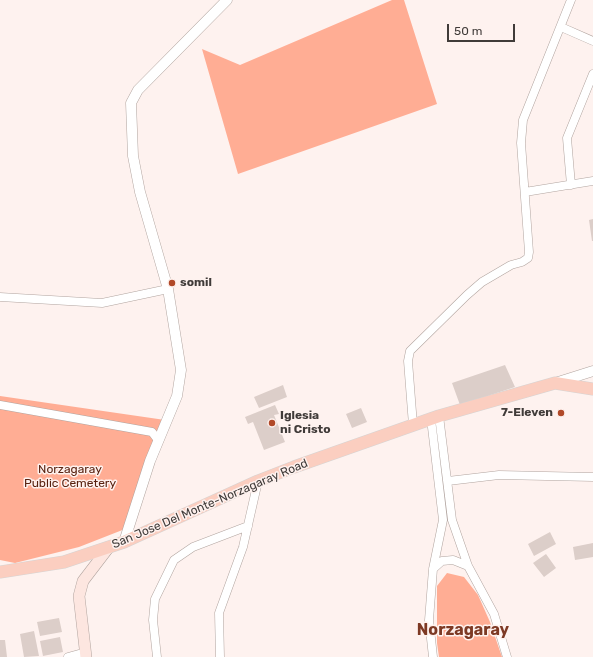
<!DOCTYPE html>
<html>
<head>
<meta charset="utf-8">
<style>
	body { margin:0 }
	#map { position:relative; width:593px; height:657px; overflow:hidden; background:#fef2ef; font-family:Rubik,sans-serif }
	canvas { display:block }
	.scale { position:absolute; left:447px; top:24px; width:68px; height:18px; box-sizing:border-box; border:2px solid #403b39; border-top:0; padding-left:5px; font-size:12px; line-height:14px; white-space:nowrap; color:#403b39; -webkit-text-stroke:3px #fef2ef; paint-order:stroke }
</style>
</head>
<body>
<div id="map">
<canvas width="593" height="657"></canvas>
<div class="scale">50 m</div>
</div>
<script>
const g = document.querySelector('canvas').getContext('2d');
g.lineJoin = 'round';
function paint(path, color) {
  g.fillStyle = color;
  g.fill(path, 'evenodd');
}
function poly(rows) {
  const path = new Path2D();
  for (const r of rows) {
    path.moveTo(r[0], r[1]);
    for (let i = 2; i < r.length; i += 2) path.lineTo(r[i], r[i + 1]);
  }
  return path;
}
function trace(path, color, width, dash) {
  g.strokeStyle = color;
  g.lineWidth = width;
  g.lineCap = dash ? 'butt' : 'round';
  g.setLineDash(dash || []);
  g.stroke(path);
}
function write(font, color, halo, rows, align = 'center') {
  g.font = font + ' Rubik,sans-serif';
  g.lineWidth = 3;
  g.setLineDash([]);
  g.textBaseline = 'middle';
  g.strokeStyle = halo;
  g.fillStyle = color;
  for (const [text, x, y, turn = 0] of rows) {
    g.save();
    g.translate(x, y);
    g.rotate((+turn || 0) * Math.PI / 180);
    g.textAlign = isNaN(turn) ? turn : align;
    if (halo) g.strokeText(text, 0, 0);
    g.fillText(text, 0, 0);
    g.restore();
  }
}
const green = poly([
	[392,0,404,0,437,104,238,174,202,49,240,65],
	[0,396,165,420,125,529,79,547,15,563,0,560],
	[447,573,464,577,478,595,490,622,502,657,439,657,437,643,437,586]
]);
const building = poly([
	[593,219,593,241,592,241,589,220],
	[505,365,515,387,460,405,452,383],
	[283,385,287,397,259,408,254,397],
	[275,405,279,414,274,415,285,442,264,450,253,422,248,424,245,417],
	[361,408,367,422,352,428,346,414],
	[550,532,556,544,534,556,528,544],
	[593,543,593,557,575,560,573,547],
	[546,554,556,568,544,577,533,563],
	[59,618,62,632,40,636,37,622],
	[34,631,39,656,24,657,20,634],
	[60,637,63,652,43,656,40,641],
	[0,640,5,640,7,657,0,657]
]);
const minor = poly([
	[561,27,593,41],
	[571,185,567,138,593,74],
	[525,192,593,181],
	[0,297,102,303,168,289],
	[0,405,152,432,158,440],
	[439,416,452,520,468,566,494,614,507,657],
	[431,419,443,520,433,569,429,620,433,657],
	[413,425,408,361,410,351,467,295,482,282,511,265,522,262,528,258,529,252,521,143,523,120,571,0],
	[448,481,499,475,593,477],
	[433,569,442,561,453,560,468,566],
	[68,657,86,652],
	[157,657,153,620,155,599,174,560,193,547,248,526],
	[220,657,219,613,243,547,258,481]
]);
const tertiary = poly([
	[555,383,593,371],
	[124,542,150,461,177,396,181,370,168,289,140,192,133,156,131,103,138,90,227,0]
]);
const secondary = poly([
	[86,657,79,596,83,581,109,547]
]);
const primary = poly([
	[0,572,64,562,124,542,258,481,294,467,439,416,555,383,593,389]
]);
const markers = [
	[172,283,4,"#b14928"],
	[561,413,4,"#b14928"],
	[272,423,4,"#b14928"]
];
const poiNames = [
	["somil",180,283],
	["7-Eleven",553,413,"right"],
	["Iglesia",280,416],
	["ni Cristo",280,430]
];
const parkNames = [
	["Norzagaray",70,470],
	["Public Cemetery",70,484]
];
const streetNames = [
	["San Jose Del Monte-Norzagaray Road",210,504,-23]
];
const districtNames = [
	["Norzagaray",463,630]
];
paint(green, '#ffad94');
paint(building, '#dccec9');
trace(minor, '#b1a49f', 9);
trace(tertiary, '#b1a49f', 11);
trace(secondary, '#b1a49f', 12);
trace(primary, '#d5d4d3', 13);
trace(minor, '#fff', 8);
trace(tertiary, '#fff', 10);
trace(secondary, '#fde6e0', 11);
trace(primary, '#fbcec0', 12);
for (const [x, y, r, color] of markers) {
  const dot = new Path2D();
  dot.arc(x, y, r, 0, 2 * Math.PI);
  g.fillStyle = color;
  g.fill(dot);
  trace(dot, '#fef2ef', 1.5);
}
write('bold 12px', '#403b39', '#fef2ef', poiNames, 'left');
write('12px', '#592210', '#fef2ef', parkNames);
write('12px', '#403b39', '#fef2ef', streetNames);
write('bold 16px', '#7d3924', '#fef2ef', districtNames);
</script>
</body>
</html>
